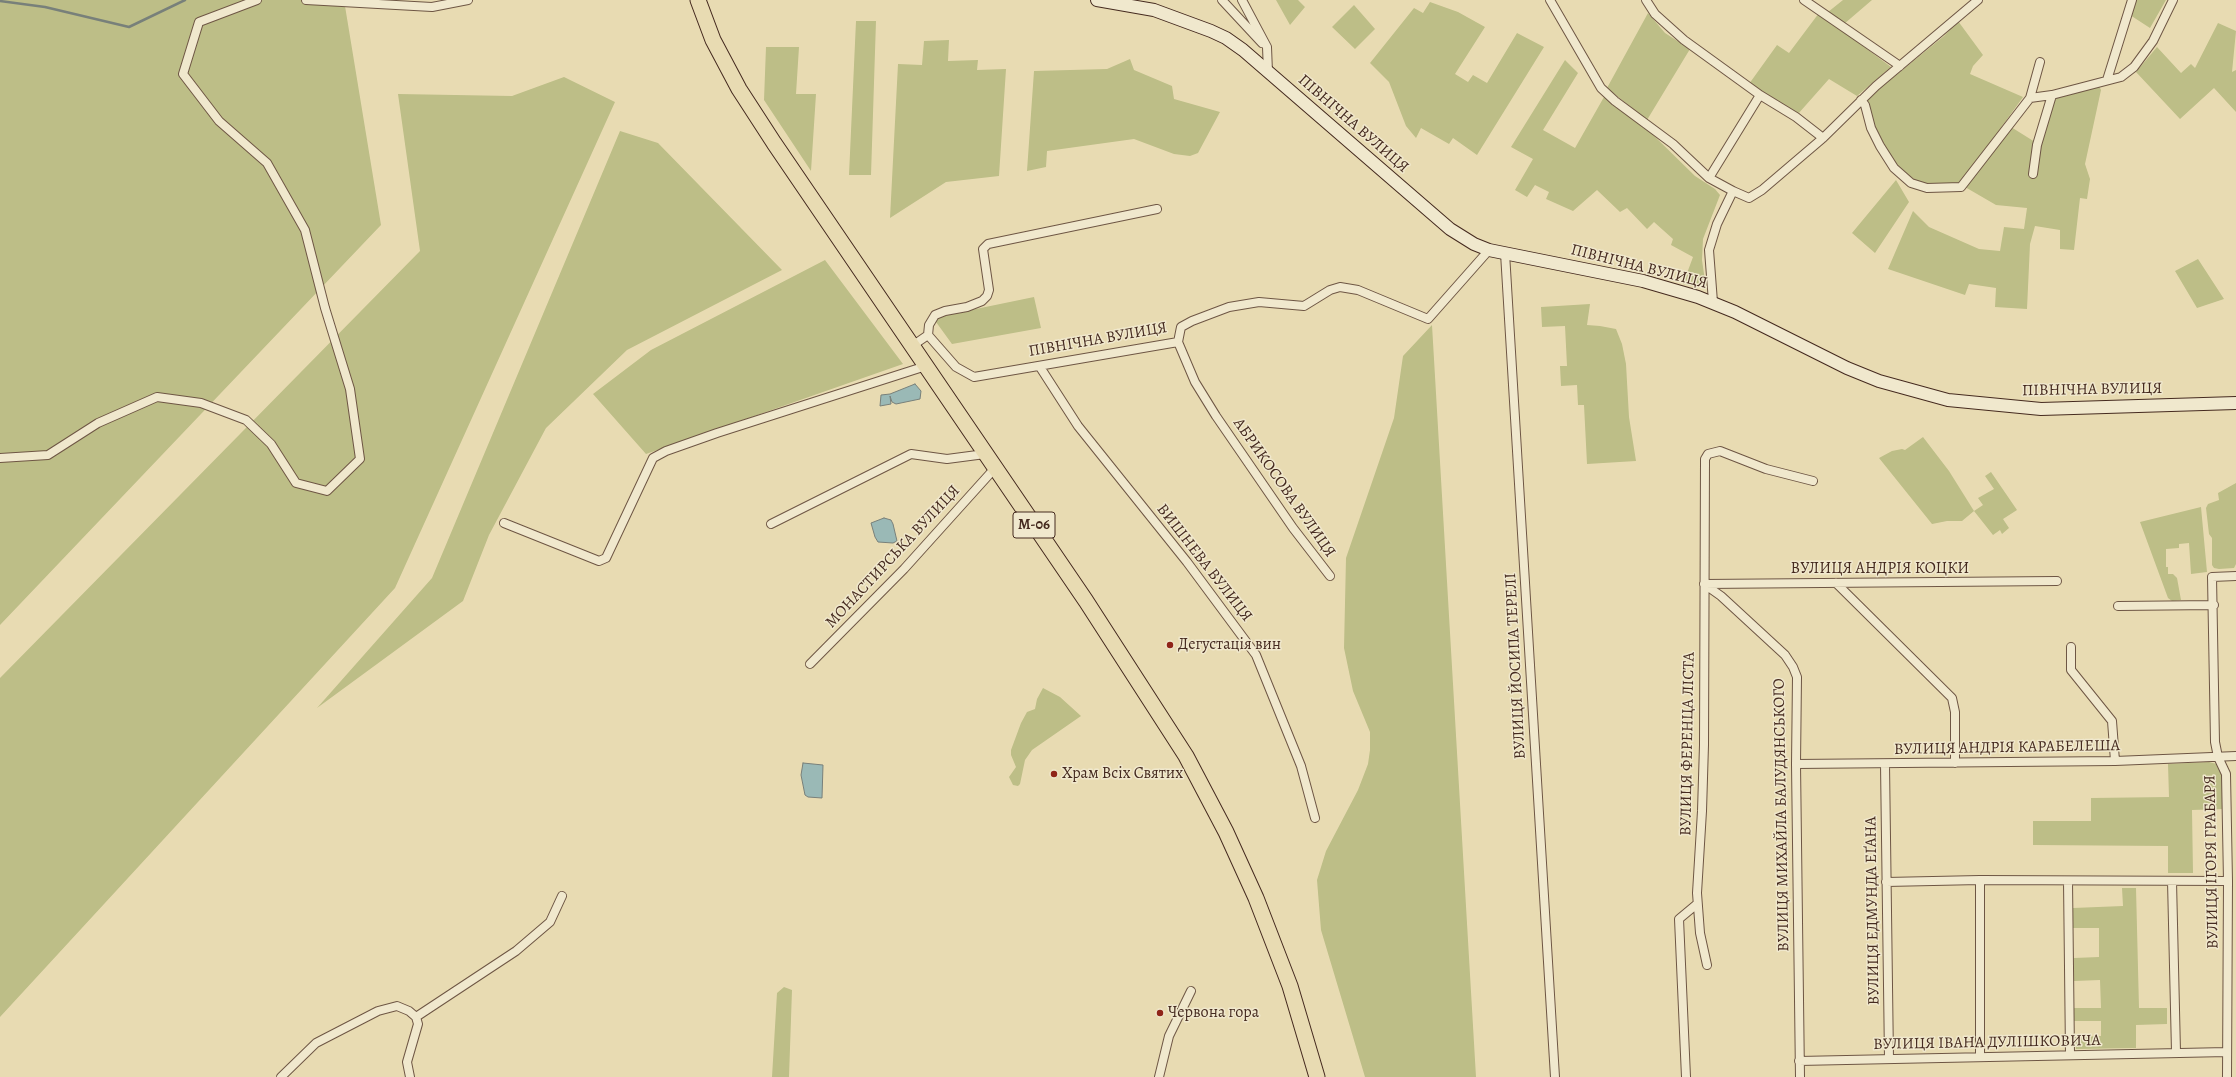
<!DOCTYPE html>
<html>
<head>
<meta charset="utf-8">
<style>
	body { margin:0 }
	canvas { display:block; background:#e8dbb2 }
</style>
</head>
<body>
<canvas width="2236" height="1077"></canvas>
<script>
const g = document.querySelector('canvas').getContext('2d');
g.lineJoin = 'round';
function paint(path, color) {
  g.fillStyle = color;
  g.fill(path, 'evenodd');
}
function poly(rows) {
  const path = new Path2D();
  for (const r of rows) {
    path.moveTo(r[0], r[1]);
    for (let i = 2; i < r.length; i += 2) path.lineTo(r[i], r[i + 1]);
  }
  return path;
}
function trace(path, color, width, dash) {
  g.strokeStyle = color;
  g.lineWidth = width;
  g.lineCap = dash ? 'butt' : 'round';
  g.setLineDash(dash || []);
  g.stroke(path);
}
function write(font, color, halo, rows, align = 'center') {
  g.font = font + ' Alegreya,serif';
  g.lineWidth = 3;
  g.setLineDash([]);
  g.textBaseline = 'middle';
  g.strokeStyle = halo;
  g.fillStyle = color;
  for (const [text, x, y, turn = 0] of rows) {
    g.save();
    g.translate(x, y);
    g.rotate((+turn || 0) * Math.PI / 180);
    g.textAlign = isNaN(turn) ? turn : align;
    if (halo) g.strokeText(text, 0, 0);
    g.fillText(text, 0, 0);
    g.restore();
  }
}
const green = poly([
	[0,0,344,0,381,225,0,625],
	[1276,0,1298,0,1305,7,1290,25],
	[1843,0,1872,0,1844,24,1828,12],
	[2135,0,2166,0,2150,28,2130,15],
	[1430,2,1458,12,1485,27,1455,74,1468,82,1473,75,1487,83,1517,33,1544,47,1477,155,1453,138,1449,144,1421,128,1416,138,1406,126,1389,82,1370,63,1414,8,1423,13],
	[1354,5,1375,29,1355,49,1332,27],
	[1648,13,1665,33,1690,49,1647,120,1607,88],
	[1819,13,1891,67,1857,96,1829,79,1798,114,1749,84,1777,45,1789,53],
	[856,21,876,21,871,175,849,175],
	[1958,21,1983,55,1973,66,1970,74,2023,97,1980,157,1958,183,1928,185,1912,180,1897,166,1878,138,1867,99,1944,36],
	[2218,23,2236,31,2232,72,2236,70,2236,112,2214,88,2180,119,2136,72,2157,47,2181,73,2191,64,2195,68],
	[949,40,948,61,978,60,977,70,1006,69,999,176,946,182,890,218,898,64,922,65,924,41],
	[766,47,799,47,796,94,816,94,811,171,764,100],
	[1130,59,1134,70,1172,86,1174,99,1220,112,1198,153,1190,156,1174,154,1134,139,1047,151,1046,167,1027,171,1034,71,1107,69],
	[1565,60,1578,73,1543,130,1575,148,1604,97,1645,127,1695,176,1715,189,1720,195,1703,239,1702,260,1705,281,1703,287,1683,284,1693,257,1671,245,1673,239,1654,222,1647,229,1627,208,1620,212,1597,190,1573,211,1546,199,1549,192,1535,185,1527,197,1515,190,1533,159,1511,147],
	[564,77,615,102,395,588,0,1017,0,678,420,251,398,94,512,96],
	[2099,86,2101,90,2085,164,2090,179,2087,199,2080,198,2074,250,2060,249,2060,230,2035,226,2030,244,2027,309,1995,307,1996,288,1969,284,1965,295,1888,269,1913,211,1929,227,1979,249,2000,251,2004,227,2024,229,2027,208,1996,205,1965,187,2011,127,2035,142,2038,148,2053,98],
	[620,131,658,143,782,270,627,350,546,428,489,535,463,601,317,708,432,578],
	[1896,180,1909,202,1875,253,1852,233],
	[2198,259,2224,299,2197,308,2175,271],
	[825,260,903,364,646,454,593,394,651,350],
	[1034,297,1041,328,952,344,936,322,937,317],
	[1590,304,1587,325,1600,326,1616,329,1622,344,1626,364,1629,417,1636,461,1587,464,1584,405,1578,405,1577,385,1561,386,1560,366,1567,366,1565,326,1542,327,1541,307],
	[1432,325,1476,1077,1365,1077,1321,930,1317,880,1326,851,1358,790,1368,764,1370,750,1370,732,1353,691,1344,648,1346,558,1394,418,1403,356],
	[1923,437,1949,471,1974,511,1983,505,1978,498,1994,489,1985,476,1991,472,2017,510,2003,519,2009,528,2002,534,2000,530,1993,535,1974,511,1962,521,1947,521,1932,524,1879,458,1892,451,1902,449,1905,450],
	[2236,483,2236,564,2234,568,2219,569,2214,568,2212,565,2212,538,2209,534,2206,508,2208,504,2219,500,2218,493],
	[2201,507,2207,572,2191,574,2189,543,2179,544,2179,548,2166,549,2166,567,2168,567,2168,574,2173,574,2177,578,2181,600,2172,601,2168,598,2140,522],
	[1043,688,1060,697,1081,716,1032,750,1025,760,1020,784,1018,786,1013,785,1009,777,1016,767,1011,755,1011,750,1021,723,1027,712,1035,709,1037,699],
	[2209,762,2217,764,2222,772,2223,809,2192,810,2193,873,2168,873,2168,846,2033,845,2033,821,2091,821,2091,798,2169,797,2168,764],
	[2122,888,2136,888,2139,1008,2167,1008,2167,1024,2136,1025,2136,1048,2076,1049,2075,1037,2101,1036,2101,1021,2074,1021,2073,1008,2101,1008,2100,980,2074,981,2074,958,2099,957,2099,928,2073,928,2073,908,2123,906],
	[784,987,792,990,789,1077,772,1077,777,993]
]);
const water = poly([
	[915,384,921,391,920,399,896,404,892,402,890,396,891,404,880,406,881,395,890,394,915,384],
	[884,518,891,520,893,524,897,541,893,543,878,542,875,537,871,523,884,518],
	[803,763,823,765,822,798,808,797,805,795,801,775,803,763]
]);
const stream = poly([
	[0,1,45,7,129,27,185,0]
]);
const street = poly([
	[306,0,432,7,468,0],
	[1222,0,1262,43],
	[1242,0,1267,47,1268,72],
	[1550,0,1601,88,1615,101,1673,144,1709,178,1733,191,1717,224,1709,250,1713,302],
	[1646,0,1655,14,1684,40,1760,95,1796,117,1823,138],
	[1804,0,1900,66],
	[2107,80,2132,0],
	[2030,98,2052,95,2121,77,2134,67,2153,41,2173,0],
	[1861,100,1865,105,1871,128,1880,146,1894,168,1911,183,1927,188,1961,187,2030,98,2040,62],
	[2033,174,2037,145,2052,95],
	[1709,178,1760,95],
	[1733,191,1749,198,1762,190,1823,138,1876,86,1978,0],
	[1505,253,1555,1077],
	[928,335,956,367,974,377,1178,342,1195,382,1216,416,1293,528,1330,576],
	[1178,342,1181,327,1192,321,1229,307,1259,302,1304,306,1330,290,1340,287,1358,290,1428,319,1489,250],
	[912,346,928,335,929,325,935,315,945,311,967,307,982,301,987,296,989,290,983,249,988,244,1157,209],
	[1040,367,1078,426,1187,562,1256,655,1301,766,1315,818],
	[0,458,48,455,98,423,157,397,201,403,246,420,271,444,296,483,327,491,360,459,350,389,325,308,305,230,267,163,219,121,183,74,199,22,257,0],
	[504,523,599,561,606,558,653,458,666,451,717,433,926,366],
	[771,524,911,454,947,459,985,454],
	[1836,583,1952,698,1955,712,1955,763],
	[1704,584,1721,596,1785,655,1793,667,1797,677,1796,764,1800,1077],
	[1704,584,2057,581],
	[2118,606,2214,605],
	[2071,647,2071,670,2112,721,2115,761],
	[810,664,904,569,995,468],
	[1796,764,2115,761,2236,756],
	[1885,764,1889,1059],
	[1980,880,1980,1057],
	[2068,881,2070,1054],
	[2172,881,2176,1052],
	[1886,882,1980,880,2228,881],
	[1707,965,1700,933,1697,893,1702,811,1704,745,1705,459,1708,454,1720,451,1766,469,1813,481],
	[416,1017,516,951,550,922,562,896],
	[1799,1061,2227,1052],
	[281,1077,316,1043,378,1011,397,1006,409,1011,416,1017,418,1024,407,1062,410,1077],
	[1159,1077,1169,1036,1191,991],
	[1686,1077,1679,919,1697,904],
	[2227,1077,2228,881,2226,774,2218,757,2215,742,2212,577,2236,576]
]);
const secondary = poly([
	[1097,0,1154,10,1211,31,1226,38,1243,50,1450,229,1474,244,1489,250,1643,281,1698,297,1735,312,1847,368,1879,381,1948,400,2041,409,2236,403]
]);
const highway = poly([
	[698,0,713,40,739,89,774,143,1086,601,1186,756,1226,832,1256,898,1290,986,1317,1077]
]);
const markers = [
	[1170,645,4,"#8f2418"],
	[1054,774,4,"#8f2418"],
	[1160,1013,4,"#8f2418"]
];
const shields = [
	[1034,525,42]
];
const shieldNames = [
	["М-06",1034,525]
];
const streetNames = [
	["ПІВНІЧНА ВУЛИЦЯ",1353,124,41],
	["ПІВНІЧНА ВУЛИЦЯ",1639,267,14],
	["ПІВНІЧНА ВУЛИЦЯ",1098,340,-10],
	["ПІВНІЧНА ВУЛИЦЯ",2092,390,-1],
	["АБРИКОСОВА ВУЛИЦЯ",1284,488,55],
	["МОНАСТИРСЬКА ВУЛИЦЯ",893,557,-47],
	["ВИШНЕВА ВУЛИЦЯ",1204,563,52],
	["ВУЛИЦЯ АНДРІЯ КОЦКИ",1880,569],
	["ВУЛИЦЯ ЙОСИПА ТЕРЕЛІ",1516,666,-93],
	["ВУЛИЦЯ ФЕРЕНЦА ЛІСТА",1688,744,-89],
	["ВУЛИЦЯ АНДРІЯ КАРАБЕЛЕША",2007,748,-1],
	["ВУЛИЦЯ МИХАЙЛА БАЛУДЯНСЬКОГО",1782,815,-91],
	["ВУЛИЦЯ ІГОРЯ ГРАБАРЯ",2212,862,-91],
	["ВУЛИЦЯ ЕДМУНДА ЕҐАНА",1873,911,-91],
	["ВУЛИЦЯ ІВАНА ДУЛІШКОВИЧА",1987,1043,-1]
];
const poiNames = [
	["Дегустація вин",1178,645],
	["Храм Всіх Святих",1062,774],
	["Червона гора",1168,1013]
];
paint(green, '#bdbe87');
paint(water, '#9ab9b6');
trace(water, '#78807a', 1);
trace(stream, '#78807a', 2.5);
trace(street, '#6e5644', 10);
trace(secondary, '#452a1f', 14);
trace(highway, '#452a1f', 17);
trace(street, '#f0e8cd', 8);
trace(secondary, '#f0e8cd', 12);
trace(highway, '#e8dbb2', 15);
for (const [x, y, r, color] of markers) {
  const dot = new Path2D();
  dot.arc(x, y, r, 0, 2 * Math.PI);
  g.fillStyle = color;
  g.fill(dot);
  trace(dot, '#f0e8cd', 1.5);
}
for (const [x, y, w] of shields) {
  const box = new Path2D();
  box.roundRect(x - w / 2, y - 13, w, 26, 3);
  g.fillStyle = '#f0e8cd';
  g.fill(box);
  trace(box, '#452a1f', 1);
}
write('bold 15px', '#452a1f', null, shieldNames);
write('16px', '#452a1f', '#f0e8cd', streetNames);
write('16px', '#452a1f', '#f0e8cd', poiNames, 'left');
</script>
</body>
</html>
